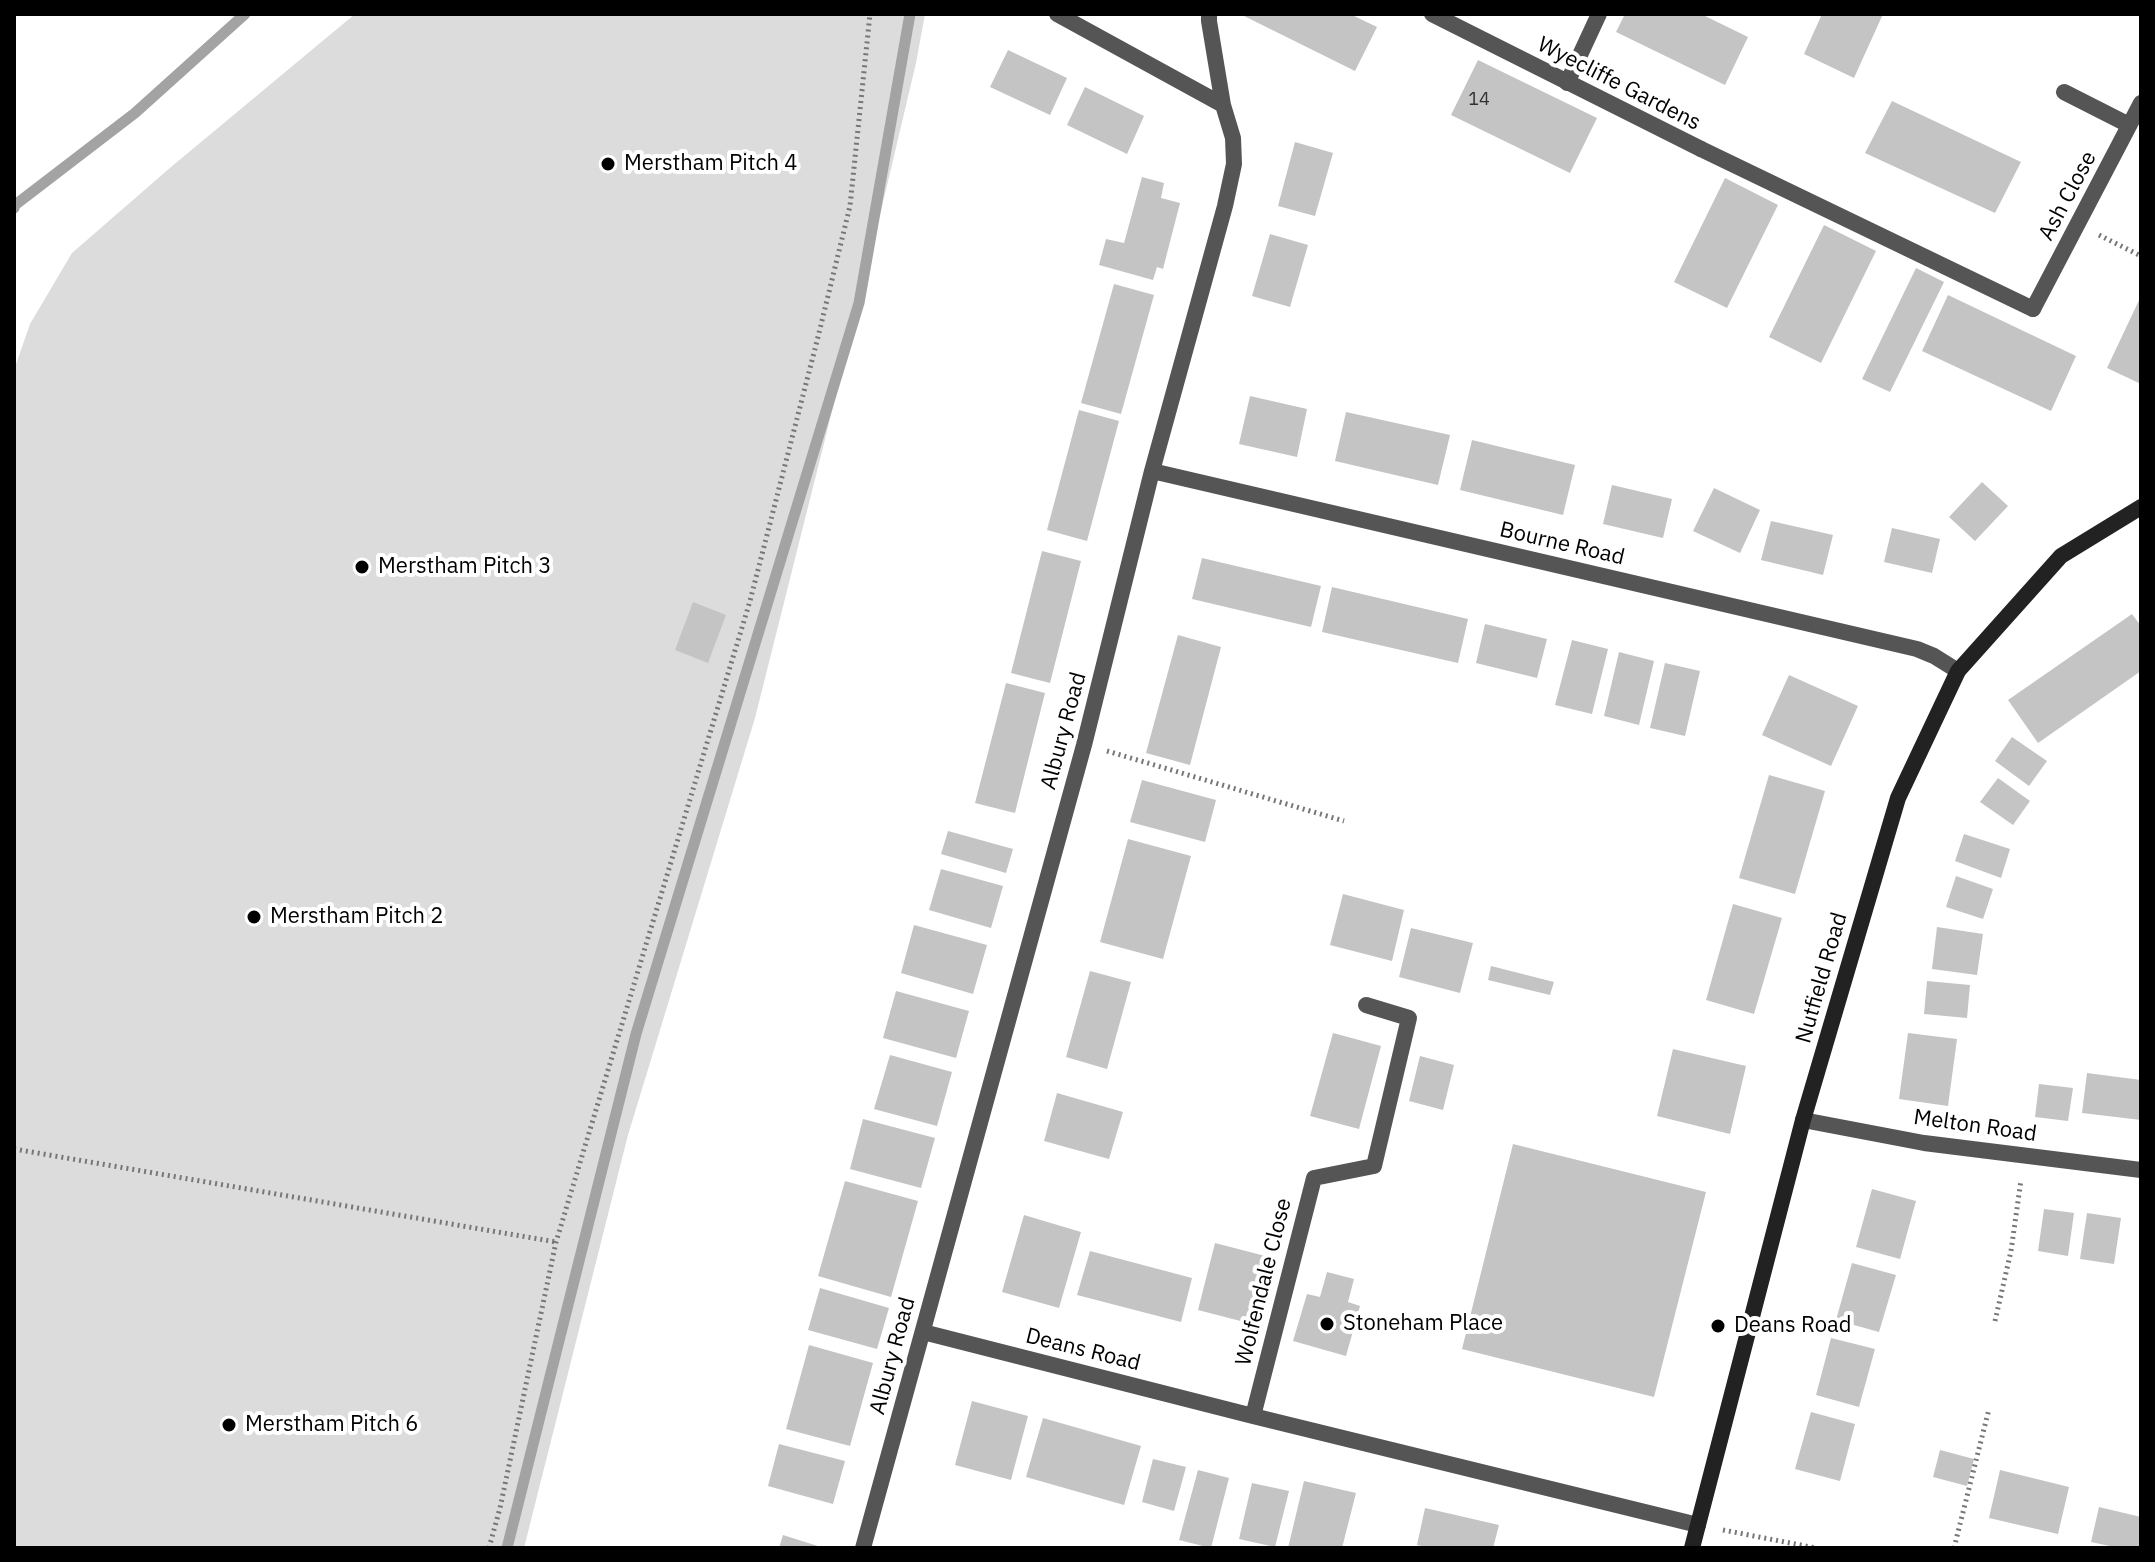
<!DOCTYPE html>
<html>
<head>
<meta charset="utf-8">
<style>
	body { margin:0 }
	#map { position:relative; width:2155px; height:1562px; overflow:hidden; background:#fff; font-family:"IBM Plex Sans",sans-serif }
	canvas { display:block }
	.frame { position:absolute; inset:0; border:16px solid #000; pointer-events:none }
</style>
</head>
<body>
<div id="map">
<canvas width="2155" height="1562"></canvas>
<div class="frame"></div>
</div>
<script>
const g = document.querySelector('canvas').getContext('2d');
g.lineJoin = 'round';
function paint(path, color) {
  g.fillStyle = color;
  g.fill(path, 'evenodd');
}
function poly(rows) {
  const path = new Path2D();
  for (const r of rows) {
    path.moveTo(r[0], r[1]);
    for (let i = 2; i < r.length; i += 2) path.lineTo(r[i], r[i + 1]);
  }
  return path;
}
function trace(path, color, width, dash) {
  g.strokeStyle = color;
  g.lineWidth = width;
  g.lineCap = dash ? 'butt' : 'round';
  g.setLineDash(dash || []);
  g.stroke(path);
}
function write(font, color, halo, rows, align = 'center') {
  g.font = font + ' "IBM Plex Sans",sans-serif';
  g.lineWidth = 8;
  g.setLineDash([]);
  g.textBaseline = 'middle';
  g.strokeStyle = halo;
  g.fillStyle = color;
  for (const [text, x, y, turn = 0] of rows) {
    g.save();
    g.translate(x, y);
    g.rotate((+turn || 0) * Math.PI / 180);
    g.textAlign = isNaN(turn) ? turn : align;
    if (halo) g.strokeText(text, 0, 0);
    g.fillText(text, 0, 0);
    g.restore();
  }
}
const green = poly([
	[355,14,925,14,916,63,859,304,755,718,628,1135,524,1548,14,1548,14,370,30,324,72,253,171,167]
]);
const stream = poly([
	[14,208,15,205,135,113,245,14],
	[507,1548,636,1034,859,303,910,14]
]);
const building = poly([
	[1240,14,1350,14,1377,27,1355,71],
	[1625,14,1701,14,1748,37,1725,85,1616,32],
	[1822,14,1883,14,1854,78,1804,54],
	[1008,50,1067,78,1050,115,990,87],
	[1478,60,1597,118,1570,173,1451,115],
	[1085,87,1144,116,1127,154,1067,125],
	[1892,101,2021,162,1995,213,1865,153],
	[1295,142,1333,153,1315,216,1278,206],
	[1142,177,1164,183,1161,198,1180,203,1163,269,1157,267,1153,280,1099,265,1106,239,1124,243],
	[1725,178,1778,205,1727,308,1674,282],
	[1824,225,1876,251,1821,363,1769,337],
	[1270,234,1308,245,1290,307,1252,296],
	[1916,268,1944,282,1890,392,1862,379],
	[1114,284,1154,295,1121,414,1081,403],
	[1948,295,2076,356,2051,411,1922,351],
	[2141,296,2141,384,2107,368],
	[1250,396,1307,409,1297,457,1239,444],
	[1079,410,1119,421,1087,541,1047,530],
	[1346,412,1450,435,1438,485,1335,461],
	[1472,440,1575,465,1563,515,1460,490],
	[1982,482,2008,506,1975,541,1949,517],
	[1612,485,1672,499,1663,538,1603,524],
	[1714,488,1760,510,1740,553,1693,531],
	[1771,521,1833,535,1823,575,1761,560],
	[1892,528,1940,539,1932,573,1884,562],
	[1042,551,1081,561,1050,683,1011,673],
	[1202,558,1321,586,1311,627,1192,599],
	[1332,587,1468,619,1458,663,1322,632],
	[693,602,726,615,708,663,675,650],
	[2132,614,2141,626,2141,671,2038,743,2008,700],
	[1485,624,1547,639,1537,678,1476,663],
	[1178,635,1221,647,1190,765,1146,753],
	[1572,640,1608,649,1592,714,1555,705],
	[1619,652,1654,661,1639,725,1604,716],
	[1665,663,1700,671,1685,736,1650,728],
	[1789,675,1858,706,1831,766,1762,735],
	[1006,683,1045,693,1015,813,975,803],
	[2012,737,2047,761,2029,786,1995,761],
	[1769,775,1825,791,1795,894,1739,878],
	[1998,778,2030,801,2013,825,1980,802],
	[1142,780,1216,800,1205,842,1130,822],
	[948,831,1013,849,1006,873,941,854],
	[1964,834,2010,849,2001,878,1955,861],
	[1128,839,1191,856,1163,959,1100,942],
	[941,869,1003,886,991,928,929,910],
	[1956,876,1993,889,1983,919,1946,907],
	[1343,894,1404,910,1392,961,1330,945],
	[1733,904,1782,918,1754,1014,1706,1000],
	[914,925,987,945,973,994,901,973],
	[1937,927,1983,934,1977,975,1932,969],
	[1411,928,1473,943,1460,993,1399,977],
	[1491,966,1554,982,1550,995,1488,980],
	[1090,971,1131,982,1107,1069,1066,1057],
	[1927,981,1970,985,1967,1018,1924,1014],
	[896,991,969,1011,956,1058,883,1038],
	[1333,1033,1381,1046,1359,1129,1310,1116],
	[1908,1033,1957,1039,1948,1106,1899,1099],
	[1673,1049,1746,1066,1730,1134,1657,1116],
	[890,1055,952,1072,937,1126,874,1109],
	[1420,1056,1454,1065,1443,1110,1409,1101],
	[2087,1073,2141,1080,2141,1120,2082,1113],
	[2039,1084,2073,1088,2068,1121,2035,1117],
	[1057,1093,1123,1112,1109,1159,1044,1141],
	[863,1119,935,1138,921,1188,850,1169],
	[1513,1144,1706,1192,1654,1397,1462,1349],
	[845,1181,918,1201,891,1297,818,1276],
	[1872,1189,1916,1201,1900,1259,1856,1247],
	[2044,1209,2074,1213,2068,1256,2038,1251],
	[2087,1213,2121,1218,2114,1264,2080,1259],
	[1024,1215,1081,1232,1059,1308,1002,1292],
	[1215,1243,1269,1257,1252,1324,1198,1310],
	[1090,1251,1192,1278,1181,1322,1077,1295],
	[1852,1263,1896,1275,1879,1332,1836,1320],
	[1327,1272,1354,1279,1348,1302,1360,1306,1346,1356,1293,1341,1307,1294,1320,1297],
	[820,1288,889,1308,877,1349,808,1330],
	[1831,1338,1875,1349,1859,1407,1816,1395],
	[809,1345,873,1363,850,1446,786,1429],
	[972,1401,1028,1416,1011,1480,955,1465],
	[1811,1412,1855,1424,1840,1481,1795,1469],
	[1043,1418,1141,1446,1124,1505,1026,1477],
	[779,1444,845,1461,833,1504,768,1486],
	[1940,1450,1974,1459,1967,1486,1933,1477],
	[1153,1459,1186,1467,1174,1511,1142,1502],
	[1198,1470,1229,1478,1211,1548,1179,1540],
	[2000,1470,2069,1487,2058,1534,1989,1518],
	[1304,1481,1356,1493,1342,1548,1288,1548],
	[1252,1483,1289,1491,1275,1547,1239,1539],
	[2099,1507,2141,1517,2140,1548,2119,1548,2091,1542],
	[1425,1508,1499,1525,1493,1548,1431,1548,1417,1545],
	[783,1535,821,1547,821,1548,779,1548]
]);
const path = poly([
	[2099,235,2141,256],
	[1107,751,1344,821],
	[14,1149,556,1242],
	[1995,1321,2011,1251,2021,1180],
	[1723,1530,1816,1548],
	[489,1548,500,1508,556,1242,750,601,817,341,850,206,870,14],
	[1954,1548,1989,1409]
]);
const lane = poly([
	[1567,83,1599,14],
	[2064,92,2129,125],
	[1701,149,2033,309]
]);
const street = poly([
	[1209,14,1209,21,1223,105],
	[1432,14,1701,149],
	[2033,309,2141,103],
	[1152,471,1917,649,1934,656,1958,671],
	[1803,1120,1924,1143,2141,1170],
	[923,1332,1253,1416,1698,1525],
	[1253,1416,1314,1178,1374,1166,1409,1018,1366,1005],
	[863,1548,1084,745,1152,471,1225,206,1234,164,1233,138,1223,105,1057,14]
]);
const secondary = poly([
	[1692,1548,1803,1120,1898,798,1958,671,2061,556,2141,507]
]);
const markers = [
	[608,164,8,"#000"],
	[362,567,8,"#000"],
	[254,917,8,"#000"],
	[1327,1324,8,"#000"],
	[1718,1326,8,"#000"],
	[229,1425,8,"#000"]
];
const numberNames = [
	["14",1479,100]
];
const streetNames = [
	["Wyecliffe Gardens",1619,84,27],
	["Ash Close",2068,196,-62],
	["Bourne Road",1562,544,13],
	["Albury Road",1064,731,-75],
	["Nutfield Road",1822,978,-74],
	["Melton Road",1975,1126,8],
	["Wolfendale Close",1264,1282,-76],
	["Deans Road",1083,1350,14],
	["Albury Road",893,1356,-75]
];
const poiNames = [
	["Merstham Pitch 4",624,164],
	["Merstham Pitch 3",378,567],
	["Merstham Pitch 2",270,917],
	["Stoneham Place",1343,1324],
	["Deans Road",1734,1326],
	["Merstham Pitch 6",245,1425]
];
paint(green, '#dcdcdc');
trace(stream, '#a3a3a3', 11);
paint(building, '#c4c4c4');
trace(path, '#777', 5, [2, 4]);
trace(lane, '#555', 16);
trace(street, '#555', 16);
trace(secondary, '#222', 16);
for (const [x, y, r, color] of markers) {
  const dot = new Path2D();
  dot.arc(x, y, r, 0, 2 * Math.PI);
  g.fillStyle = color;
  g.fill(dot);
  trace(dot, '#fff', 3);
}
write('18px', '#313131', null, numberNames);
write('22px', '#000', '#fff', streetNames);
write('22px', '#000', '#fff', poiNames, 'left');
</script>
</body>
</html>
